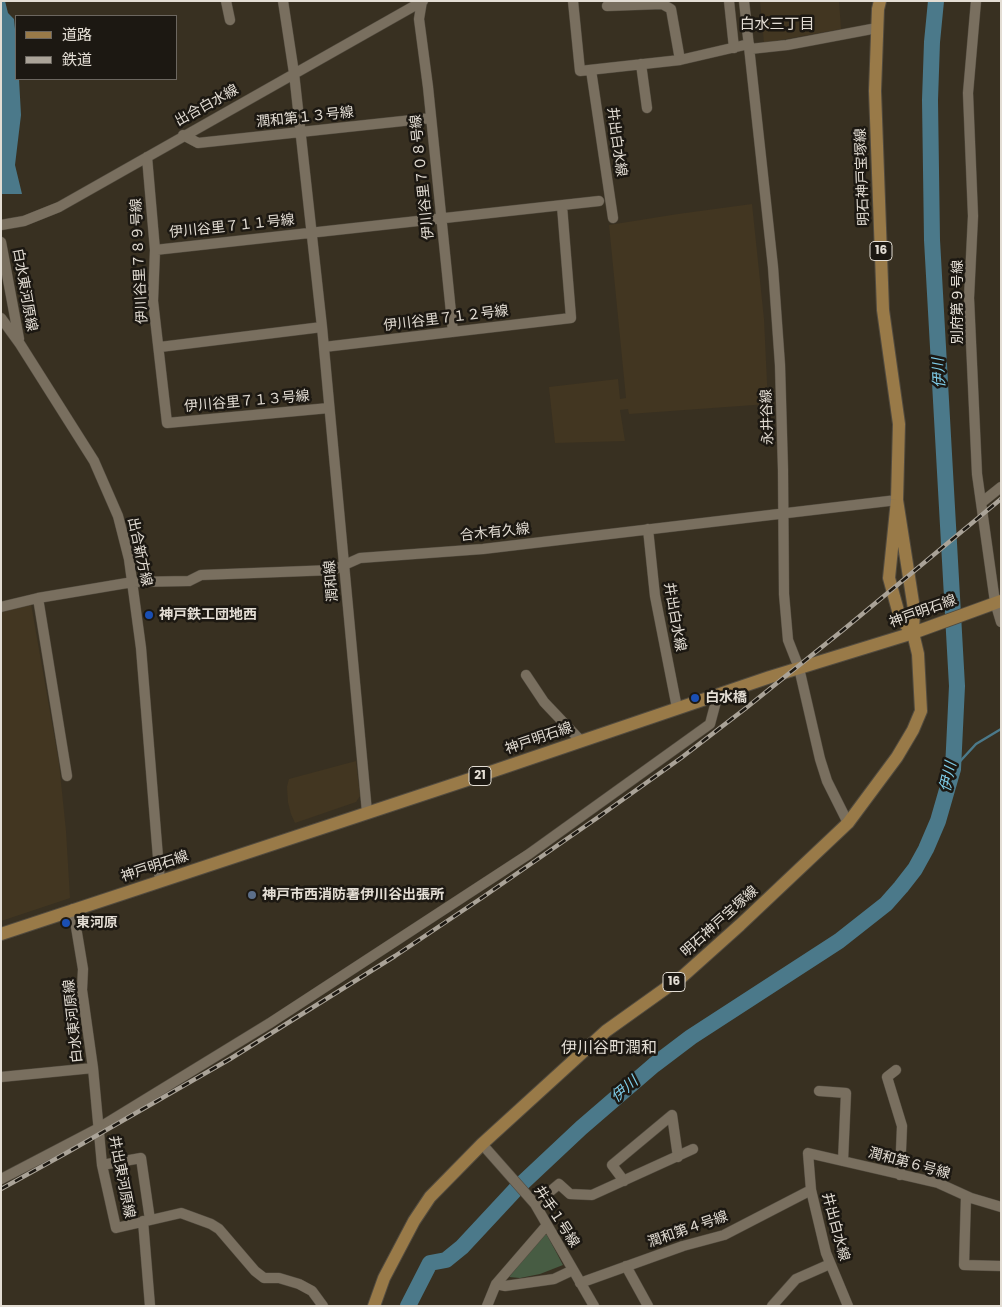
<!DOCTYPE html>
<html>
<head>
<meta charset="utf-8">
<style>
	body { margin:0 }
	#map { position:relative; width:1002px; height:1307px; overflow:hidden; background:#383021; font-family:Poppins,"Noto Sans JP",sans-serif }
	canvas { display:block }
	.frame { position:absolute; inset:0; border:2px solid #e3ddd4; pointer-events:none }
	.legend { position:absolute; left:15px; top:15px; width:162px; height:65px; box-sizing:border-box; background:#1c1812; border:1px solid #6c6760; margin:0; padding:6px 9px; list-style:none; font-size:15px; color:#e3ddd4 }
	.legend li { display:flex; align-items:center; gap:10px; height:25px }
	.legend b { width:25px; border:1px solid #6c6760 }
</style>
</head>
<body>
<div id="map">
<canvas width="1002" height="1307"></canvas>
<div class="frame"></div>
<ul class="legend">
<li><b style="height:6px;background:#997a48"></b>道路</li>
<li><b style="height:6px;background:#aaa398"></b>鉄道</li>
</ul>
</div>
<script>
const g = document.querySelector('canvas').getContext('2d');
g.lineJoin = 'round';
function paint(path, color) {
  g.fillStyle = color;
  g.fill(path, 'evenodd');
}
function poly(rows) {
  const path = new Path2D();
  for (const r of rows) {
    path.moveTo(r[0], r[1]);
    for (let i = 2; i < r.length; i += 2) path.lineTo(r[i], r[i + 1]);
  }
  return path;
}
function trace(path, color, width, dash) {
  g.strokeStyle = color;
  g.lineWidth = width;
  g.lineCap = dash ? 'butt' : 'round';
  g.setLineDash(dash || []);
  g.stroke(path);
}
function write(font, color, halo, rows, align = 'center') {
  g.font = font + ' Poppins,"Noto Sans JP",sans-serif';
  g.lineWidth = 5;
  g.setLineDash([]);
  g.textBaseline = 'middle';
  g.strokeStyle = halo;
  g.fillStyle = color;
  for (const [text, x, y, turn = 0] of rows) {
    g.save();
    g.translate(x, y);
    g.rotate((+turn || 0) * Math.PI / 180);
    g.textAlign = isNaN(turn) ? turn : align;
    if (halo) g.strokeText(text, 0, 0);
    g.fillText(text, 0, 0);
    g.restore();
  }
}
const built = poly([
	[760,1,839,1,841,29,764,43],
	[752,204,764,319,768,404,629,414,628,409,620,410,625,441,555,443,549,387,618,379,620,399,626,398,609,225,678,214],
	[31,604,59,763,66,831,70,898,1,921,1,612],
	[356,761,360,796,356,802,295,823,291,814,288,802,287,787,289,779]
]);
const green = poly([
	[543,1235,547,1235,563,1265,540,1274,520,1278,509,1277]
]);
const water = poly([
	[1,1,5,1,8,13,14,19,15,29,16,79,19,79,21,115,15,165,22,194,1,194]
]);
const stream = poly([
	[953,769,976,744,1001,729]
]);
const river = poly([
	[408,1306,430,1263,446,1260,462,1247,516,1189,581,1128,654,1065,691,1037,839,941,886,904,901,887,915,869,926,849,938,821,953,769,957,686,932,240,930,100,932,42,936,1]
]);
const minor = poly([
	[226,1,230,20],
	[283,1,294,73,322,327,367,812],
	[422,1,419,19,428,87,453,332],
	[573,1,580,71,680,60,749,44],
	[729,1,734,48],
	[744,1,773,267,780,365,783,470,784,594,788,640,799,668,820,759,827,781,848,823],
	[976,1,968,93,973,216,969,298,977,474,995,602,1001,622],
	[607,6,662,4,671,9,680,60],
	[750,49,787,45,877,28],
	[641,64,647,108],
	[591,70,613,218],
	[183,135,198,143,431,118],
	[147,157,155,250,153,301,167,423,329,408],
	[1,225,24,221,59,207,423,1],
	[1,242,19,339],
	[155,250,599,201],
	[1,318,20,344,94,461,118,516,129,559,141,648,160,882],
	[160,347,322,327],
	[324,347,571,318,562,206],
	[981,503,1001,487],
	[648,529,655,596,677,708],
	[38,598,67,776],
	[1,607,38,598,133,582,189,581,201,575,333,570,360,558,483,549,897,500],
	[526,675,544,702,581,741],
	[93,1068,102,1165,116,1228,181,1213,211,1224,219,1229,255,1271,264,1278,279,1278,299,1284,312,1291,323,1306],
	[896,1070,887,1077,902,1126,900,1175],
	[1,1077,93,1068,82,990,83,969,73,909],
	[819,1091,846,1093,843,1161],
	[482,1144,535,1204,594,1306],
	[102,1165,141,1158,150,1220],
	[1,1179,97,1129,270,1023,529,854,710,724,718,694],
	[624,1181,612,1165,672,1115,678,1157],
	[966,1196,964,1265,1001,1266],
	[535,1204,559,1184,570,1194,592,1195,693,1149],
	[143,1221,150,1306],
	[626,1266,648,1306],
	[580,1283,683,1246,724,1235,811,1190],
	[496,1284,505,1286,554,1279,573,1270],
	[487,1306,496,1284,547,1225],
	[772,1306,796,1279,830,1264],
	[848,1306,826,1253,811,1190,808,1153,938,1183,971,1198,1001,1207]
]);
const major = poly([
	[880,1,878,9,875,91,883,310,899,424,897,500,889,578,900,618,913,633],
	[1,934,464,781,770,677,913,633,1001,601],
	[374,1306,384,1278,414,1221,430,1197,482,1144,606,1031,683,976,740,925,848,823,897,757,913,730,921,711,918,654,913,633,914,609,897,500]
]);
const rail = poly([
	[1,1189,68,1152,230,1059,395,956,483,897,597,818,681,758,746,708,843,630,1001,499]
]);
const markers = [
	[149,615,5,"#1a4fb4"],
	[695,698,5,"#1a4fb4"],
	[252,895,5,"#5c6f8a"],
	[66,923,5,"#1a4fb4"]
];
const shields = [
	[881,251,22],
	[480,776,22],
	[674,982,22]
];
const shieldNames = [
	["16",881,251],
	["21",480,776],
	["16",674,982]
];
const streetNames = [
	["出合白水線",207,106,-29],
	["潤和第１３号線",305,118,-6],
	["井出白水線",616,142,82],
	["伊川谷里７０８号線",423,177,-96],
	["明石神戸宝塚線",863,177,-92],
	["伊川谷里７１１号線",232,227,-6],
	["伊川谷里７８９号線",140,261,-93],
	["白水東河原線",24,290,80],
	["別府第９号線",958,302,-90],
	["伊川谷里７１２号線",446,319,-7],
	["伊川谷里７１３号線",247,402,-5],
	["永井谷線",768,417,-92],
	["合木有久線",495,533,-6],
	["出合新方線",139,552,78],
	["潤和線",332,581,-95],
	["神戸明石線",923,612,-20],
	["井出白水線",674,617,80],
	["神戸明石線",539,739,-19],
	["神戸明石線",155,867,-18],
	["明石神戸宝塚線",720,922,-42],
	["白水東河原線",74,1021,-96],
	["潤和第６号線",909,1164,15],
	["井出東河原線",121,1177,79],
	["井手１号線",556,1217,57],
	["井出白水線",835,1227,75],
	["潤和第４号線",688,1230,-19]
];
const poiNames = [
	["神戸鉄工団地西",159,615],
	["白水橋",705,698],
	["神戸市西消防署伊川谷出張所",262,895],
	["東河原",76,923]
];
const neighbourhoodNames = [
	["白水三丁目",777,25]
];
const waterNames = [
	["伊川",940,373,-93],
	["伊川",949,777,-78],
	["伊川",625,1090,-41]
];
const quarterNames = [
	["伊川谷町潤和",609,1049]
];
paint(built, '#423621');
paint(green, '#475c43');
paint(water, '#4b798a');
trace(stream, '#4b798a', 2.5);
trace(river, '#4b798a', 16);
trace(minor, '#524b3f', 11);
trace(major, '#524b3f', 14);
trace(minor, '#796f5f', 10);
trace(major, '#997a48', 12);
trace(rail, '#aaa398', 4.5);
trace(rail, '#1c1812', 2.5, [8]);
for (const [x, y, r, color] of markers) {
  const dot = new Path2D();
  dot.arc(x, y, r, 0, 2 * Math.PI);
  g.fillStyle = color;
  g.fill(dot);
  trace(dot, '#1c1812', 2);
}
for (const [x, y, w] of shields) {
  const box = new Path2D();
  box.roundRect(x - w / 2, y - 9.5, w, 19, 4);
  g.fillStyle = '#1c1812';
  g.fill(box);
  trace(box, '#e3ddd4', 1);
}
write('bold 12px', '#e3ddd4', null, shieldNames);
write('14px', '#e3ddd4', '#1c1812', streetNames);
write('bold 14px', '#e3ddd4', '#1c1812', poiNames, 'left');
write('15px', '#e3ddd4', '#1c1812', neighbourhoodNames);
write('italic 15px', '#7fcde9', '#1c1812', waterNames);
write('16px', '#e3ddd4', '#1c1812', quarterNames);
</script>
</body>
</html>
